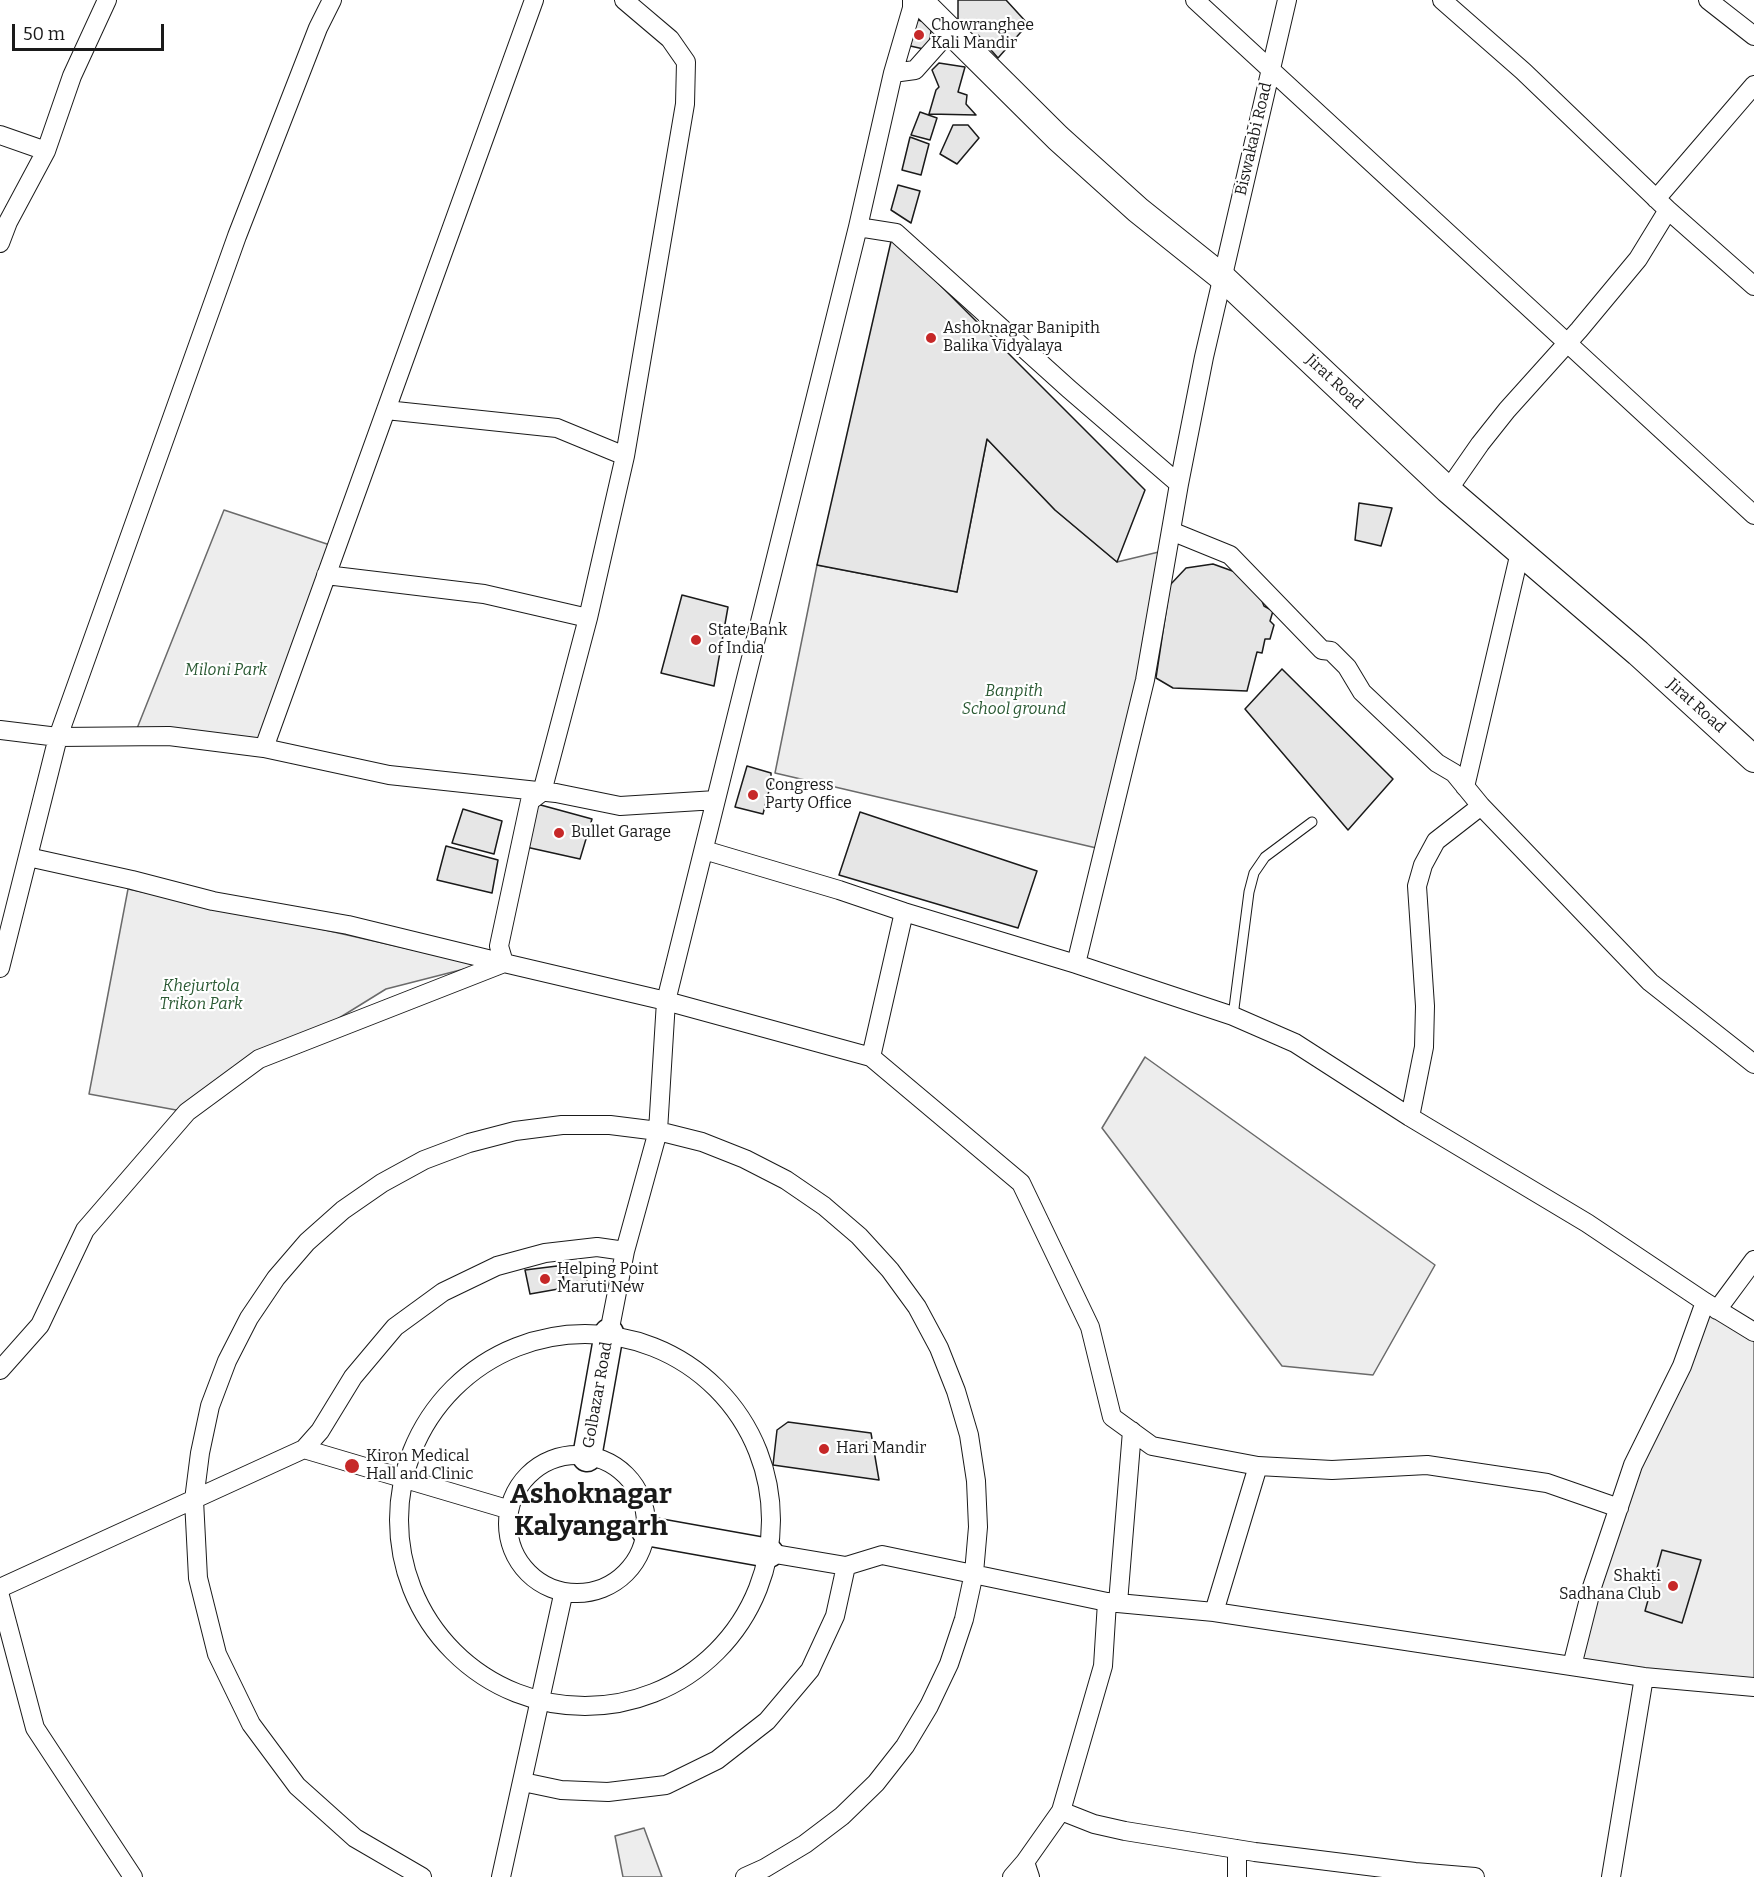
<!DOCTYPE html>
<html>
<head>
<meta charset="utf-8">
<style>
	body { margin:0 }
	#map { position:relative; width:1754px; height:1877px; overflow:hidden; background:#fff; font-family:Bitter,serif }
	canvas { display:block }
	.scale { position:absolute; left:12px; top:24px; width:152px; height:27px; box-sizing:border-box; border:3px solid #1a1a1a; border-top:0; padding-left:8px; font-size:18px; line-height:21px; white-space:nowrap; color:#1a1a1a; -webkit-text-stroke:4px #fff; paint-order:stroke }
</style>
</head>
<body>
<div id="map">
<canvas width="1754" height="1877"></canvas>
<div class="scale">50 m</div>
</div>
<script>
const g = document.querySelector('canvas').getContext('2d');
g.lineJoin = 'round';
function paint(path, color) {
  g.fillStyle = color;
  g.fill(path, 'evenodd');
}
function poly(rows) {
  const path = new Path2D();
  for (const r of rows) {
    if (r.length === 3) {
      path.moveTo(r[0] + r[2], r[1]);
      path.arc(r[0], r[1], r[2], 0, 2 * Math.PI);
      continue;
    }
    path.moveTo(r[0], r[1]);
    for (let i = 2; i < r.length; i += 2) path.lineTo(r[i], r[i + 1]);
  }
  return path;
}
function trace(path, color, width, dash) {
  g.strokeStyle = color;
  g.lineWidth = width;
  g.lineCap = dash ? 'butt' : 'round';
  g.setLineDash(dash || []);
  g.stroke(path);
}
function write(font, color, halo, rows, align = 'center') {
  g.font = font + ' Bitter,serif';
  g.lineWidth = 4.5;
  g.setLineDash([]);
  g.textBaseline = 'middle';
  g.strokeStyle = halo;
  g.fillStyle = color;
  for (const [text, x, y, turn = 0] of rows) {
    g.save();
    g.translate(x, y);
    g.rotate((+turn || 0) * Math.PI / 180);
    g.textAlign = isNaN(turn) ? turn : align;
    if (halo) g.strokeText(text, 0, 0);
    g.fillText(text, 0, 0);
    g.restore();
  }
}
const built = poly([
	[987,439,1055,510,1117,562,1167,550,1105,850,775,773,817,565,957,592,987,439],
	[224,510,336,547,264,748,134,736,224,510],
	[128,889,303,925,480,965,386,989,187,1112,89,1094,128,889],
	[1145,1057,1435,1265,1373,1375,1282,1366,1102,1128,1145,1057],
	[1705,1302,1754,1334,1754,1686,1572,1666,1628,1481,1705,1302],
	[644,1828,662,1877,623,1877,615,1836,644,1828]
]);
const building = poly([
	[958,0,1006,0,1028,24,998,58,978,35,971,38,958,19,958,0],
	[913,18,932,25,928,50,906,45,913,18],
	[939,63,965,67,958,92,967,95,966,104,976,115,929,114,936,90,939,87,932,70,939,63],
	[920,112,937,118,930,140,911,135,920,112],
	[953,125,968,125,979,138,957,164,940,154,953,125],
	[910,137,929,144,921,175,902,170,910,137],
	[898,185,920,191,911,223,891,210,898,185],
	[892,237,1145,490,1117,562,1055,510,987,439,957,592,817,565,892,237],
	[1359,503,1392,508,1381,546,1355,540,1359,503],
	[1213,564,1238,573,1256,586,1264,606,1273,611,1270,621,1274,625,1270,639,1265,639,1262,653,1257,652,1247,691,1173,688,1156,678,1170,585,1186,568,1213,564],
	[682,595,728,607,714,686,661,673,682,595],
	[1282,669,1393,779,1348,830,1245,709,1282,669],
	[747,766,771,773,771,783,763,814,735,807,747,766],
	[537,804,592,819,580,859,526,847,537,804],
	[463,809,502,821,494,854,452,843,463,809],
	[860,812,1037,871,1018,928,839,875,860,812],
	[446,846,498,860,492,893,437,880,446,846],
	[557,1266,562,1269,564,1288,530,1294,525,1270,557,1266],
	[587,1266,587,1287,564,1288,563,1267,587,1266],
	[788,1422,871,1433,879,1480,773,1465,777,1430,788,1422],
	[1662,1550,1701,1560,1682,1623,1645,1611,1662,1550]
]);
const service = poly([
	[1233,1016,1249,892,1254,873,1265,857,1312,822]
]);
const minor = poly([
	[1195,0,1754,515],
	[1442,0,1523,71,1668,210,1754,286],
	[1708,0,1754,36],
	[893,73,915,70,939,43,952,33],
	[0,135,46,151],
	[1656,199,1754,85],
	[858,227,896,233,1069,389,1179,484],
	[0,243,8,222,46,151,72,76,107,0],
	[386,410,557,428,625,456,685,104,686,62,670,39,624,0],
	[1448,490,1480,444,1507,410,1579,330,1638,259,1668,210],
	[1171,531,1230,555,1322,650,1331,651,1347,667,1362,692,1437,763,1454,773,1481,806,1650,982,1754,1064],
	[326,575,484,594,588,618],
	[0,730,58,737,169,736,264,748,389,775,556,793,620,806,716,800],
	[264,748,534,0],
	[1465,787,1520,552],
	[704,850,839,890,904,912,1076,964,1233,1016,1295,1043,1410,1117,1587,1223,1705,1302,1754,1332],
	[28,857,132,880,213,901,348,925,504,963],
	[504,963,499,946,530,801,542,792,588,618,625,456],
	[1076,964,1145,680,1179,484,1204,357,1287,0],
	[0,968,58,737,237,236,318,28,332,0],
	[871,1057,904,912],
	[1410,1117,1424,1047,1425,1006,1417,886,1423,865,1436,841,1481,806],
	[1717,1310,1754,1260],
	[609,1333,625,1251,658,1131,666,1001,858,227,893,73,912,8,912,0],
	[585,1520,186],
	[0,1370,40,1325,85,1230,187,1112,259,1059,504,963,666,1001,871,1057,1021,1183,1090,1327,1112,1417,1152,1446,1258,1466,1214,1612],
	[304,1449,507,1509],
	[577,1524,69],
	[1258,1466,1332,1470,1427,1465,1547,1483,1619,1508],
	[769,1553,846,1566,882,1555,1107,1602,1214,1612,1644,1677,1754,1687],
	[0,1588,304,1449,320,1431,353,1377,395,1327,443,1292,497,1266,545,1253,597,1247,625,1251],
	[0,1596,35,1728,133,1877],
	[1107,1602,1103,1666,1061,1811,1094,1824,1125,1831,1255,1852,1415,1872,1475,1877],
	[1118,1603,1132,1431],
	[1572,1666,1592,1587,1633,1465,1682,1366,1705,1302],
	[523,1782,561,1790,608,1792,666,1785,717,1760,767,1721,810,1670,835,1616,846,1566],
	[422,1877,355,1838,297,1786,251,1724,217,1654,198,1578,194,1500,200,1453,210,1406,227,1361,249,1318,276,1278,307,1242,343,1210,382,1183,424,1160,469,1143,515,1131,562,1125,610,1125,658,1131,702,1142,745,1159,786,1180,824,1206,859,1236,890,1270,917,1307,939,1348,956,1391,969,1435,976,1481,978,1527,974,1573,964,1619,949,1664,929,1706,905,1746,876,1783,842,1816,805,1844,765,1868,745,1877],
	[501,1877,563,1595],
	[1012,1877,1025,1862],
	[1030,1877,1025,1862,1061,1811],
	[1237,1877,1237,1849],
	[1611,1877,1644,1677]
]);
const secondary = poly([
	[919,0,1058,138,1138,210,1223,278,1448,490,1638,653,1754,759]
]);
const primary = poly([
	[587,1457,609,1333],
	[646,1531,769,1553]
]);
const markers = [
	[919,35,6,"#c62828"],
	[931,338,6,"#c62828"],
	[696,640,6,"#c62828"],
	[753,795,6,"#c62828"],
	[559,833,6,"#c62828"],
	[545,1279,6,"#c62828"],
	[824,1449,6,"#c62828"],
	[352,1466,8,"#c62828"],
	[1673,1586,6,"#c62828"]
];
const poiNames = [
	["Chowranghee",931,26],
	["Kali Mandir",931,44],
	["Ashoknagar Banipith",943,329],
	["Balika Vidyalaya",943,347],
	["State Bank",708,631],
	["of India",708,649],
	["Congress",765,786],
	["Party Office",765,804],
	["Bullet Garage",571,833],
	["Helping Point",557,1270],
	["Maruti New",557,1288],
	["Hari Mandir",836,1449],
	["Kiron Medical",366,1457],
	["Hall and Clinic",366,1475],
	["Shakti",1661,1577,"right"],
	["Sadhana Club",1661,1595,"right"]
];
const streetNames = [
	["Biswakabi Road",1254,139,-77],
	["Jirat Road",1334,382,43],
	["Jirat Road",1696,706,42],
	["Golbazar Road",598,1395,-80]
];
const parkNames = [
	["Miloni Park",226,671],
	["Banpith",1014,692],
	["School ground",1014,710],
	["Khejurtola",201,987],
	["Trikon Park",201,1005]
];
const townNames = [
	["Ashoknagar",591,1495],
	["Kalyangarh",591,1527]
];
paint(built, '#ededed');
trace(built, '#6a6a6a', 1.5);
paint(building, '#e6e6e6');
trace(building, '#1a1a1a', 1.5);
trace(service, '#1a1a1a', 11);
trace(minor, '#1a1a1a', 20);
trace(secondary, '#1a1a1a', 28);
trace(primary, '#1a1a1a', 31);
trace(service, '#fff', 9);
trace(minor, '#fff', 18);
trace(secondary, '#fff', 26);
trace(primary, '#fff', 28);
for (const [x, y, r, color] of markers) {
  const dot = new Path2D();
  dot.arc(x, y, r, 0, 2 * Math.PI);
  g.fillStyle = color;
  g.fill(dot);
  trace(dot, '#fff', 2);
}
write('16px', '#1a1a1a', '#fff', poiNames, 'left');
write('16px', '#1a1a1a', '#fff', streetNames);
write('italic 16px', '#2b5a34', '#fff', parkNames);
write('bold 28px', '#1a1a1a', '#fff', townNames);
</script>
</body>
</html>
